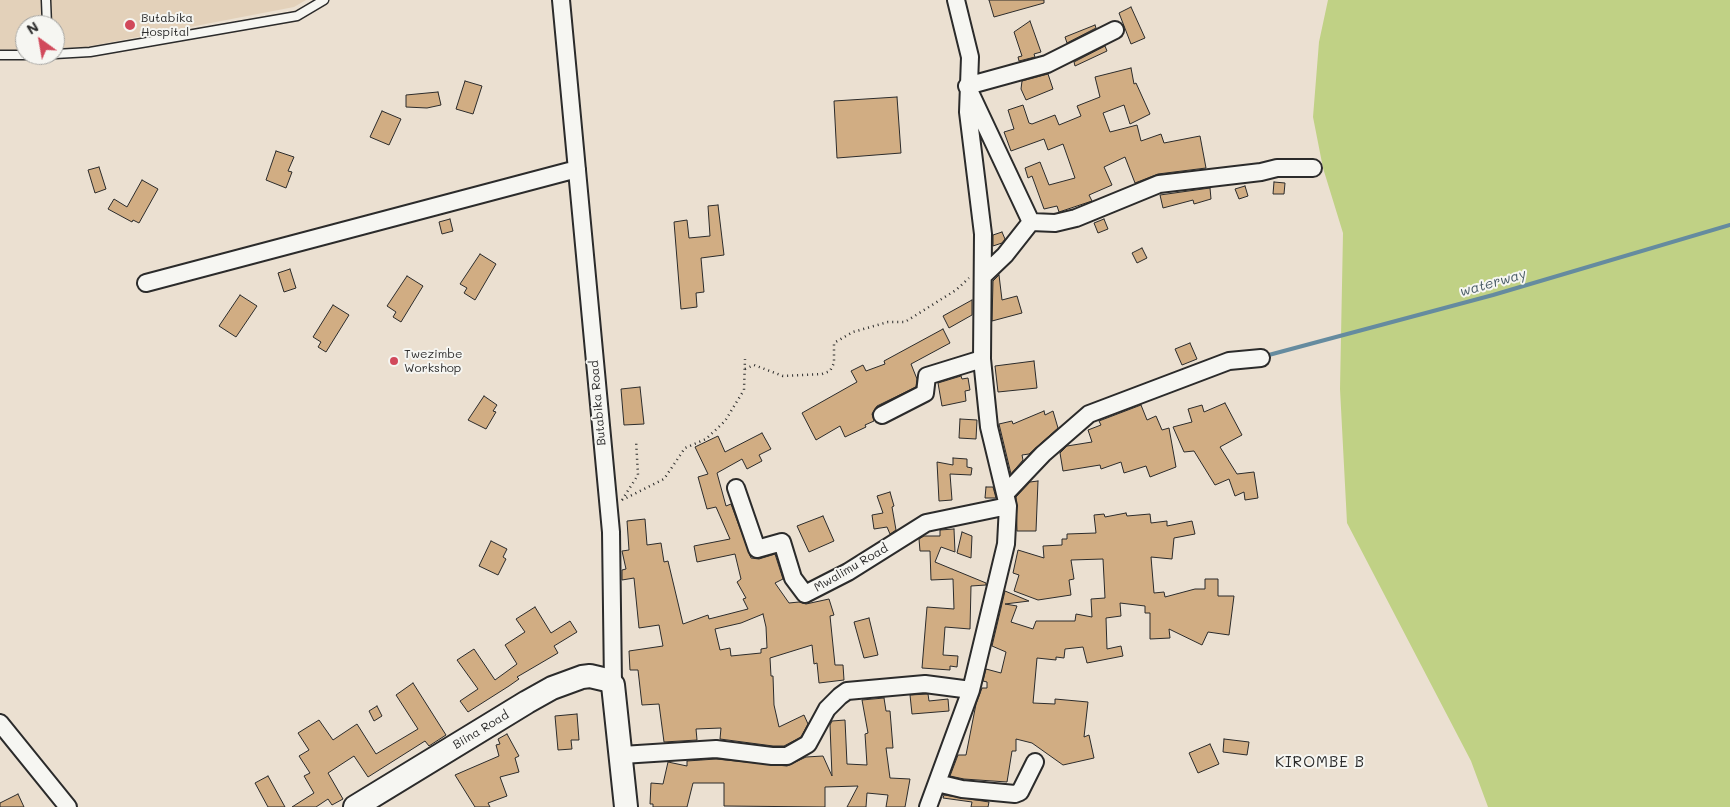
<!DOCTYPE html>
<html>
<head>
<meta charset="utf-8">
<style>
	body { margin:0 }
	#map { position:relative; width:1730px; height:807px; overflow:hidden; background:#ebe0d1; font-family:Mali,sans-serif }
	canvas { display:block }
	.north { position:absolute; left:15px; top:15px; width:50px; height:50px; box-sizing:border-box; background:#f6f6f2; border:1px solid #a5a5a2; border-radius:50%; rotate:328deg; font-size:14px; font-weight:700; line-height:20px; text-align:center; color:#2b2b2b }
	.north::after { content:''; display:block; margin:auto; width:18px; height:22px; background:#d1495b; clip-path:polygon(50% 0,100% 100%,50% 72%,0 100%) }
</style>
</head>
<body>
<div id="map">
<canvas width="1730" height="807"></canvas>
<div class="north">N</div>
</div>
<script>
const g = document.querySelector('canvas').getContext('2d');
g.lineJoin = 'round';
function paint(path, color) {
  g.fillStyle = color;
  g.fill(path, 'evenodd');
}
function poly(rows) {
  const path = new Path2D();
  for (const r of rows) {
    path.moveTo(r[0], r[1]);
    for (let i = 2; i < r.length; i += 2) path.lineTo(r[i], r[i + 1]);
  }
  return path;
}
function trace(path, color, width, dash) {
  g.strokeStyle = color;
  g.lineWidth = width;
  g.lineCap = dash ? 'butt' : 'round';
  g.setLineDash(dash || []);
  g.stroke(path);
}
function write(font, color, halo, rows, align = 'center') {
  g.font = font + ' Mali,sans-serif';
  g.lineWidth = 4;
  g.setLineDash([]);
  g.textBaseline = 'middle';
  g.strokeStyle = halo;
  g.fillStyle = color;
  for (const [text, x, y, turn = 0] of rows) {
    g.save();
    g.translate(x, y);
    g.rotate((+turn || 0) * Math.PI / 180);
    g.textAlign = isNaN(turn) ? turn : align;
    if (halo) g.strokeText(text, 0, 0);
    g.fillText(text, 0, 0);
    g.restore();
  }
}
const built = poly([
	[0,0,306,0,294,7,86,47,55,48,55,25,25,25,25,50,0,51]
]);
const green = poly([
	[1328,0,1730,0,1730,807,1488,807,1471,761,1347,523,1340,389,1343,233,1323,168,1313,117,1319,42]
]);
const stream = poly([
	[1265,356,1493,295,1730,225]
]);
const building = poly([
	[989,0,1044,0,1044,3,994,17,989,0],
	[1131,7,1145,38,1131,44,1119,13,1131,7],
	[1030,21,1041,52,1034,54,1035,57,1019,61,1018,57,1022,56,1014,32,1030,21],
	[1095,25,1096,28,1067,43,1065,37,1095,25],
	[1105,46,1107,51,1075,66,1074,62,1105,46],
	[1131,68,1134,84,1136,83,1150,114,1130,124,1124,105,1103,113,1110,132,1137,125,1141,141,1161,134,1164,143,1200,136,1206,168,1158,174,1135,183,1125,157,1104,167,1112,185,1089,195,1092,201,1059,212,1057,206,1044,209,1032,176,1028,178,1025,168,1040,162,1049,185,1075,178,1063,144,1048,150,1044,139,1011,151,1004,132,1014,129,1008,110,1023,105,1029,123,1032,124,1055,115,1059,125,1081,116,1077,106,1100,97,1095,77,1131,68],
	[1048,74,1053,89,1026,100,1021,89,1022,81,1048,74],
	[465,81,482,86,473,114,456,109,465,81],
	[438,92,441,105,427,108,406,107,406,95,438,92],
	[897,97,901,153,837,158,834,101,897,97],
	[382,111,401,119,389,145,370,137,382,111],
	[276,151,294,157,288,171,292,172,286,188,266,180,276,151],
	[99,167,106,189,95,193,88,170,99,167],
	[142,180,158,189,139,223,133,220,132,222,108,209,114,199,127,207,142,180],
	[1274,182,1285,183,1284,194,1273,194,1274,182],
	[1245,186,1248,196,1239,199,1235,189,1245,186],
	[1210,188,1211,199,1194,204,1193,200,1163,208,1160,195,1210,188],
	[718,205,724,255,701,258,704,292,696,293,697,307,681,309,674,222,687,220,689,238,710,236,708,206,718,205],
	[450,219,453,231,442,234,439,222,450,219],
	[1104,219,1108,229,1098,233,1094,223,1104,219],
	[1002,232,1005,239,1002,243,993,246,993,235,1002,232],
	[1142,248,1147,258,1137,263,1132,253,1142,248],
	[480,254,496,264,475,300,464,293,467,288,460,284,480,254],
	[290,269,296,288,284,292,278,273,290,269],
	[999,275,1002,300,1017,296,1022,313,992,321,993,281,999,275],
	[407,276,423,286,401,322,393,317,396,312,387,306,407,276],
	[240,295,257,306,236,337,219,326,240,295],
	[972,300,972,315,949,328,943,316,972,300],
	[333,305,349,315,326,352,318,347,321,342,313,337,333,305],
	[943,329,950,343,911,364,917,379,916,387,877,406,872,414,874,421,865,425,866,427,845,437,840,426,816,440,802,413,857,382,851,371,863,365,866,371,885,364,884,361,943,329],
	[1190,343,1197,359,1182,365,1175,349,1190,343],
	[1034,361,1037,388,998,392,995,366,1034,361],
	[961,376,962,379,968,378,970,390,965,391,966,401,942,406,938,383,961,376],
	[640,387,644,424,624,425,621,389,640,387],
	[484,396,497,405,493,411,496,412,486,429,468,420,484,396],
	[1225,403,1242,435,1220,447,1237,474,1254,472,1258,498,1245,500,1244,492,1235,496,1229,479,1215,485,1194,451,1184,452,1173,427,1192,422,1188,409,1202,405,1204,412,1225,403],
	[1141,405,1147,420,1156,416,1162,430,1169,428,1176,467,1150,477,1146,466,1124,473,1121,462,1101,469,1100,465,1063,471,1060,453,1067,446,1092,442,1088,430,1101,425,1099,421,1141,405],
	[1044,411,1045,415,1053,411,1058,428,1029,454,1022,455,1023,460,1011,474,999,424,1012,421,1013,424,1044,411],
	[960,419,977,420,976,439,959,438,960,419],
	[762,433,771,449,759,455,762,461,747,469,742,459,717,473,726,506,731,504,751,558,759,559,775,554,783,579,775,583,789,603,799,602,806,604,829,599,834,615,830,616,835,665,843,665,844,680,819,683,817,663,814,664,812,645,770,658,771,676,773,676,774,705,779,727,804,715,808,724,801,737,784,746,773,746,720,739,721,728,696,729,697,740,664,742,659,704,642,705,638,670,630,670,629,651,663,646,659,625,639,628,634,578,622,580,622,570,626,569,622,551,629,550,627,521,645,519,647,545,661,543,664,562,668,561,683,624,708,615,709,619,748,609,743,599,746,598,737,582,741,579,735,554,697,562,694,546,730,539,716,507,707,509,698,477,708,474,695,447,718,436,725,452,762,433],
	[763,614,766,627,767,648,761,649,761,653,731,656,730,648,720,650,715,629,741,623,763,614],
	[953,458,967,459,967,467,972,468,971,475,950,474,952,500,939,501,937,462,953,465,953,458],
	[1038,481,1036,531,1017,531,1016,497,1030,482,1038,481],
	[986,487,993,487,996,498,985,498,986,487],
	[890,492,894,506,892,507,896,530,890,534,887,527,874,529,872,515,883,513,877,496,890,492],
	[1126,513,1127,516,1150,514,1151,523,1167,521,1167,526,1192,521,1195,534,1174,538,1172,559,1151,557,1154,593,1164,592,1165,597,1195,589,1205,589,1205,579,1218,579,1218,596,1234,596,1229,635,1208,632,1202,645,1169,629,1170,638,1150,639,1150,613,1145,613,1145,606,1120,603,1121,616,1106,618,1107,649,1121,646,1123,656,1087,663,1083,647,1065,649,1064,658,1056,657,1056,660,1037,658,1033,703,1055,704,1055,699,1088,702,1084,737,1089,735,1094,758,1063,765,1032,743,1016,739,1016,751,1012,751,1007,782,964,779,950,776,958,755,966,755,976,704,982,688,987,688,987,682,983,681,986,669,1001,673,1006,652,992,646,1005,591,1029,601,1005,604,1017,606,1011,622,1033,629,1036,621,1075,621,1076,614,1092,617,1091,599,1105,598,1103,559,1071,560,1074,579,1069,580,1071,595,1038,600,1014,591,1019,575,1013,573,1018,550,1044,558,1043,546,1062,545,1062,539,1067,539,1067,534,1096,533,1094,515,1104,514,1105,517,1126,513],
	[823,516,834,541,809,552,797,526,823,516],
	[954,529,955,552,941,547,935,562,986,583,986,585,971,586,970,629,945,627,943,655,958,656,957,667,950,666,950,670,922,668,927,607,954,609,953,579,931,580,930,551,920,551,919,539,924,536,940,536,940,530,954,529],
	[962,532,972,536,971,558,957,553,962,532],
	[491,541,507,549,503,557,506,559,498,575,479,566,491,541],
	[535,607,551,633,570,621,577,632,554,646,558,653,517,677,519,679,509,686,468,712,460,701,478,689,457,660,474,649,495,680,517,664,505,645,525,632,516,619,535,607],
	[869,618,878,655,864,658,854,622,869,618],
	[413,683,446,735,429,746,425,741,368,777,354,756,328,773,343,799,332,805,328,799,316,807,292,807,314,793,304,776,310,773,299,756,309,750,298,733,319,720,333,740,357,724,376,754,418,729,396,695,413,683],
	[928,694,929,701,948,699,949,711,912,714,910,695,928,694],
	[884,698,886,711,890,711,893,748,886,748,890,778,910,779,905,807,886,807,888,795,867,793,866,807,847,807,858,786,825,787,825,807,724,806,724,783,693,783,687,807,653,807,653,804,650,804,651,783,663,784,668,762,687,766,687,761,716,759,787,766,806,757,823,756,832,776,830,725,832,721,845,720,847,764,867,765,865,734,868,733,862,700,884,698],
	[377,706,382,716,374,721,369,711,377,706],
	[577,714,579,740,571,740,572,749,558,750,555,716,577,714],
	[507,734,519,756,515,758,519,772,500,777,507,796,488,803,490,807,475,807,455,775,499,756,496,745,500,744,498,739,507,734],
	[1224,739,1249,742,1247,755,1223,752,1224,739],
	[1210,744,1219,764,1198,773,1189,753,1210,744],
	[268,776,285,807,268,807,255,783,268,776],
	[18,794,24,807,0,807,0,803,18,794],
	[944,795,989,802,988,807,971,807,972,802,943,798,944,795]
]);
const path = poly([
	[745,369,754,365,783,376,822,374,830,371,834,363,834,343,853,332,888,322,905,322,956,290,969,278],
	[622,500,664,479,685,448,706,439,725,421,744,390,745,359],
	[622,500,638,475,636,440]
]);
const lane = poly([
	[46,0,47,25],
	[55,54,90,52,297,16,324,0],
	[0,55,29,55]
]);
const street = poly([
	[561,0,611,532,613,685],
	[1031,222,967,86,1047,64,1115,30],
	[983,276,1005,255,1031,222,1055,223,1076,218,1159,184,1261,172,1277,168,1313,168],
	[146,283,577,169],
	[882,415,925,393,927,376,982,359],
	[736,488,757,549,782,542,793,578,805,594,848,572,926,523,1008,506],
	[1006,493,1043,454,1089,414,1229,361,1261,358],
	[0,723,68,807],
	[622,755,716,749,772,756,787,756,808,744,827,709,840,696,847,691,925,684,971,690],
	[937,783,962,789,1015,794,1020,792,1035,762],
	[928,807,971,690,1006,544,1008,506,989,427,982,359,983,234,968,112,970,57,956,0]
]);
const secondary = poly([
	[355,807,527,702,552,688,582,677,590,676,607,680,613,685,626,807]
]);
const markers = [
	[130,25,6,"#d1495b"],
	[394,361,5,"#d1495b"]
];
const poiNames = [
	["Butabika",141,18],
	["Hospital",141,32],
	["Twezimbe",404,354],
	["Workshop",404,368]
];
const streetNames = [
	["Butabika Road",598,403,-95],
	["Mwalimu Road",851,568,-30],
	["Biina Road",481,730,-31]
];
const waterNames = [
	["waterway",1493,283,-16]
];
const quarterNames = [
	["KIROMBE B",1320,762]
];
paint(built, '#e3d1ba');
paint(green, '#c0d185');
trace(stream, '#658b9f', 4);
paint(building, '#d1ad83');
trace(building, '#2b2b2b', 1);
trace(lane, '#2b2b2b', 11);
trace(street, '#2b2b2b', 20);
trace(secondary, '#2b2b2b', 26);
trace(path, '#2b2b2b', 2.5, [1, 4]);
trace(lane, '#f6f6f2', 8);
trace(street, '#f6f6f2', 16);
trace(secondary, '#f6f6f2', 22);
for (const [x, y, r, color] of markers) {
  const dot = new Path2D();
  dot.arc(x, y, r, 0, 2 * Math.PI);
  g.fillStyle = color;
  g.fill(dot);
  trace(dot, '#f6f6f2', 2);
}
write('12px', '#2b2b2b', '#f6f6f2', poiNames, 'left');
write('12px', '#2b2b2b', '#f6f6f2', streetNames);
write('italic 14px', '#485b65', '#f6f6f2', waterNames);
g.letterSpacing = '1px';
write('15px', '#2b2b2b', '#f6f6f2', quarterNames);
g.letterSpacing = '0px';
</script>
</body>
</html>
